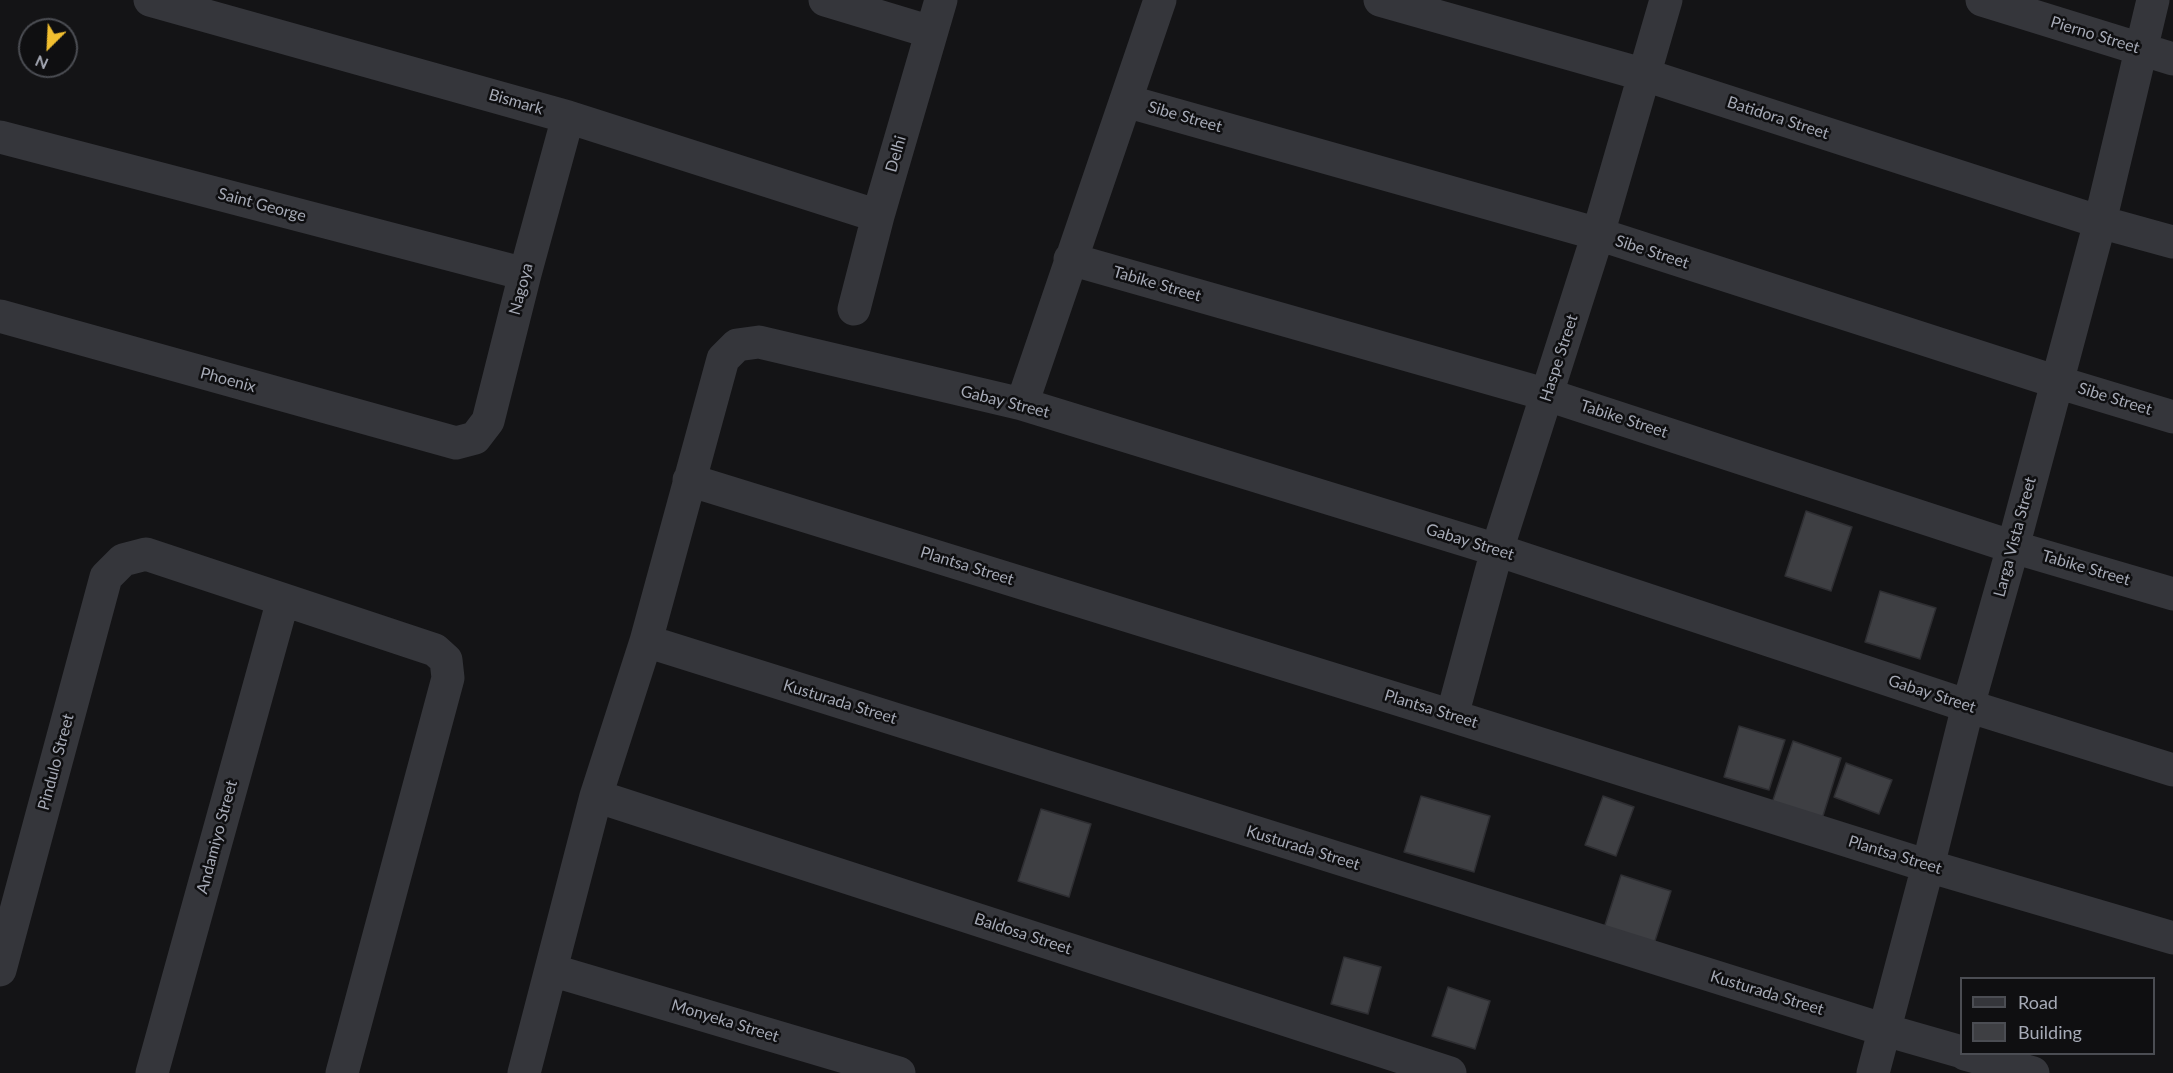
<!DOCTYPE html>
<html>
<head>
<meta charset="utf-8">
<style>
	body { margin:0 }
	#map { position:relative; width:2173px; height:1073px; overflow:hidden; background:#141416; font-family:Lato,sans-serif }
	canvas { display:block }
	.legend { position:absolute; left:1960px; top:977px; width:195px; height:78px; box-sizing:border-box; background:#0f0f11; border:2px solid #4b4d53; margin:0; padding:8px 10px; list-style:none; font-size:18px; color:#a6aab6 }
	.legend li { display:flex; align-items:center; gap:12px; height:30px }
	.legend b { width:30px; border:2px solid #4b4d53 }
	.north { position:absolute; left:18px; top:18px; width:60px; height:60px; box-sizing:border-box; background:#0f0f11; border:2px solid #4b4d53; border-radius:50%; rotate:204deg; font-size:16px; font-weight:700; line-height:24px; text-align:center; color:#a6aab6 }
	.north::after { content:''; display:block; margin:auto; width:21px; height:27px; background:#f2bf30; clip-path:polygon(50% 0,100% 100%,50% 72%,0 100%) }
</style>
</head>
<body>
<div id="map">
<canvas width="2173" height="1073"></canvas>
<ul class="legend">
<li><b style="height:8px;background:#35363b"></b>Road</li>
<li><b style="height:16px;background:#3e3f43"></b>Building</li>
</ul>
<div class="north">N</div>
</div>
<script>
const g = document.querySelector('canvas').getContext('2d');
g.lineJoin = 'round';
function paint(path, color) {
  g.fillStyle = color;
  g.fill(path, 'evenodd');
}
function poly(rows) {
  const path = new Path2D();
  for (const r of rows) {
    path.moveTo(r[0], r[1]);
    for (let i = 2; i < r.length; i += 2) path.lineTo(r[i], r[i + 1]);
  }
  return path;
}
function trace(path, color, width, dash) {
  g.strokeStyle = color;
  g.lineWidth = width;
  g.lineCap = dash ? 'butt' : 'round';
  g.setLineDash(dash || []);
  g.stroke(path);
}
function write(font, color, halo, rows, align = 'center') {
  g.font = font + ' Lato,sans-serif';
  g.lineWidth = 5;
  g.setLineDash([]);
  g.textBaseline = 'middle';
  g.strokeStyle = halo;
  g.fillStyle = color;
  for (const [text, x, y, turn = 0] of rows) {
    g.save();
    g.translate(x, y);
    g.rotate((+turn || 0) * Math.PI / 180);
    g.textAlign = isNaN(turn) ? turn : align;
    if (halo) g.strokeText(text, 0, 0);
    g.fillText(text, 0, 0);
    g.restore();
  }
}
const building = poly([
	[1806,511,1852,527,1831,591,1785,576,1806,511],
	[1880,591,1936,608,1920,659,1865,642,1880,591],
	[1739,726,1785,740,1769,790,1724,777,1739,726],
	[1793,741,1841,758,1822,819,1772,803,1793,741],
	[1846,763,1892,780,1879,814,1834,797,1846,763],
	[1421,796,1490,816,1474,872,1404,852,1421,796],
	[1603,796,1634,807,1616,856,1585,845,1603,796],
	[1041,809,1091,824,1069,897,1018,881,1041,809],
	[1621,875,1671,891,1654,944,1604,928,1621,875],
	[1344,957,1381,967,1368,1014,1331,1004,1344,957],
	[1448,987,1490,1001,1475,1049,1432,1036,1448,987]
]);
const minor = poly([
	[150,0,568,117,878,216],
	[825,0,931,32],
	[1380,0,1645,75,2100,222,2173,242],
	[1982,0,2173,59],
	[1126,101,1598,234,2057,382,2173,417],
	[0,137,525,274],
	[1070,259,1548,395,2013,547,2173,594],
	[854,309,878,216,941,0],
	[0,316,456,443,475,438,488,421,525,274,568,117],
	[1022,404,1160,0],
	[689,480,1452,716,1928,866,2173,938],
	[646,641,1885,1030,1962,1052],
	[1452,716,1497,550,1598,234,1666,0],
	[596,796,1450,1073],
	[0,970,106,577,123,560,146,554,435,650,446,660,448,678,342,1073],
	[551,970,899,1073],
	[1965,1054,2033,1073],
	[152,1073,283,600],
	[524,1073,596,796,646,641,723,359,737,345,759,342,1022,404,1497,550,1968,706,2173,770],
	[1873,1073,1928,866,1968,706,2013,547,2100,222,2153,0]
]);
const streetNames = [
	["Pierno Street",2095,35,17],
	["Bismark",516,102,16],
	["Sibe Street",1185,117,16],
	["Batidora Street",1778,118,18],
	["Delhi",896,154,-74],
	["Saint George",262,205,15],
	["Sibe Street",1652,252,18],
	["Tabike Street",1157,284,16],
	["Nagoya",521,289,-75],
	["Haspe Street",1559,358,-72],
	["Phoenix",228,380,15],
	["Sibe Street",2115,399,17],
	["Gabay Street",1005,402,14],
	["Tabike Street",1624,419,18],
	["Larga Vista Street",2015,537,-75],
	["Gabay Street",1470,542,17],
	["Plantsa Street",967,566,17],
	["Tabike Street",2086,568,16],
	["Gabay Street",1932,694,18],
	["Kusturada Street",840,702,17],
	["Plantsa Street",1431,709,17],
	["Pindulo Street",56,762,-75],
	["Andamiyo Street",217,837,-75],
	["Kusturada Street",1303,848,17],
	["Plantsa Street",1895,855,17],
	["Baldosa Street",1023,934,18],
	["Kusturada Street",1767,993,17],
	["Monyeka Street",725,1021,17]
];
paint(building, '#3e3f43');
trace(building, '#2e2e32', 1.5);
trace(minor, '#35363b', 33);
write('16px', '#a6aab6', '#0f0f11', streetNames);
</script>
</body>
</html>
